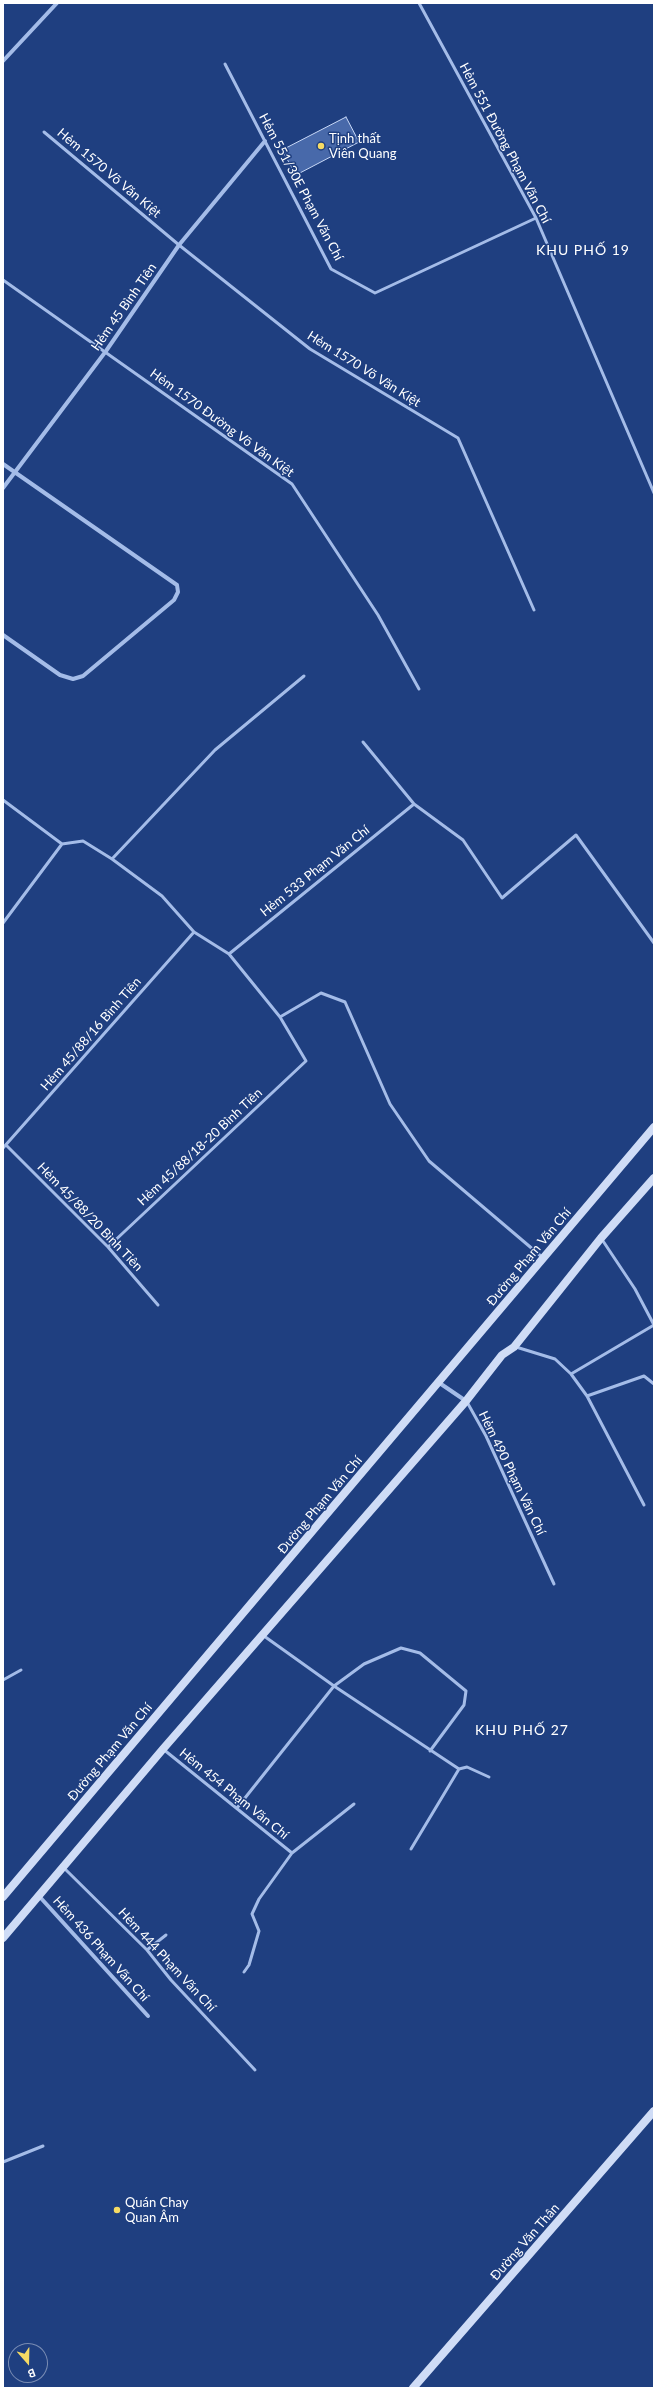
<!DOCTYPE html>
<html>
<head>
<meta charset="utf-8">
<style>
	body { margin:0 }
	#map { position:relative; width:657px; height:2391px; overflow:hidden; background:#1f3f80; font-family:Lato,sans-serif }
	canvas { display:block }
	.frame { position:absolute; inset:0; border:4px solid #fff; pointer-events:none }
	.north { position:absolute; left:8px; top:2343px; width:40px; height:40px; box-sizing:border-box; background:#1f3f80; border:1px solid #798cb3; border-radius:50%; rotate:160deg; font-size:11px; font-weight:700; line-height:16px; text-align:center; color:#fff }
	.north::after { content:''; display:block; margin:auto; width:14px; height:18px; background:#f6db64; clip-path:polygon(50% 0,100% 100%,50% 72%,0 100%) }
</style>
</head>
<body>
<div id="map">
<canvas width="657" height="2391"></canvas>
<div class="frame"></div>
<div class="north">B</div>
</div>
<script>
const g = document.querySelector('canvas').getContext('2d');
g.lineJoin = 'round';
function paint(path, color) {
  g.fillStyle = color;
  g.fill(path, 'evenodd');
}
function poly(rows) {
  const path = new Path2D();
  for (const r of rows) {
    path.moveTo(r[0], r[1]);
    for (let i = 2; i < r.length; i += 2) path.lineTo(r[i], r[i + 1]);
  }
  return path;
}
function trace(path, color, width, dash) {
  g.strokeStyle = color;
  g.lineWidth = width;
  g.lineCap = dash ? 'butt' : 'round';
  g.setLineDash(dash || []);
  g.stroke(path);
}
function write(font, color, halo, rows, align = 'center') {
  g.font = font + ' Lato,sans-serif';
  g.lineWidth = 3;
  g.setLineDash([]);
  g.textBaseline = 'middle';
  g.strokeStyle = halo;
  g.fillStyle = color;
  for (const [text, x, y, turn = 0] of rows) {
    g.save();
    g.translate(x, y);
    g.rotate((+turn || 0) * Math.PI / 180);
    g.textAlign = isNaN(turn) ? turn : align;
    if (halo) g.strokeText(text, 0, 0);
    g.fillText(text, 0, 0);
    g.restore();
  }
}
const building = poly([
	[346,117,359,142,296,175,282,150,346,117]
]);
const lane = poly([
	[419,3,536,218,654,493],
	[225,64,331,269,375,293,536,218],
	[44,132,179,245,310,349,458,438,534,610],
	[3,280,292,484,378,615,419,689],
	[363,742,414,804,463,840,502,898,576,835,654,943],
	[3,800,62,844,83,841,112,859,162,896,194,932,229,954,280,1017,306,1061,108,1247],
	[112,859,215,750,304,676],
	[3,923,62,844],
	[229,954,414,804],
	[280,1017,321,993,345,1002,390,1104,429,1161,542,1257],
	[6,1145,108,1247,158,1305],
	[3,1148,194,932],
	[516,1347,555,1359,571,1374,587,1396,644,1505],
	[571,1374,654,1325,635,1289,601,1238],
	[587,1396,644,1376,654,1384],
	[467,1402,486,1436,554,1584],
	[264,1636,334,1686,459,1769],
	[3,1680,21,1670],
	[163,1749,292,1853],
	[237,1808,334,1686,364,1664,401,1648,420,1653,466,1691,464,1705,430,1751],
	[411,1849,459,1769,467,1767,489,1777],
	[64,1868,147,1950,171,1980,255,2070],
	[147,1950,166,1935],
	[244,1972,249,1965,259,1931,252,1914,259,1899,292,1853,354,1804],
	[3,2162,43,2146]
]);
const street = poly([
	[3,61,57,3],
	[3,464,177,585,178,592,174,600,83,676,73,679,60,675,3,635],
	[3,488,106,351,179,245,265,141],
	[438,1382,466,1401],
	[39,1896,148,2016]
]);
const secondary = poly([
	[3,1897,654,1127],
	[3,1938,163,1749,466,1401,502,1355,514,1347,601,1238,654,1178],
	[413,2388,654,2111]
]);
const markers = [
	[321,146,4,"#f6db64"],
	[117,2210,4,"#f6db64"]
];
const poiNames = [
	["Tịnh thất",329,139],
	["Viên Quang",329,154],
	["Quán Chay",125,2203],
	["Quan Âm",125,2218]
];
const streetNames = [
	["Hẻm 551 Đường Phạm Văn Chí",505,143,62],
	["Hẻm 1570 Võ Văn Kiệt",109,173,40],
	["Hẻm 551/30E Phạm Văn Chí",301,187,62],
	["Hẻm 45 Bình Tiên",124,307,-55],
	["Hẻm 1570 Võ Văn Kiệt",364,369,32],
	["Hẻm 1570 Đường Võ Văn Kiệt",222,423,36],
	["Hẻm 533 Phạm Văn Chí",315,871,-39],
	["Hẻm 45/88/16 Bình Tiên",91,1034,-49],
	["Hẻm 45/88/18-20 Bình Tiên",200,1147,-43],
	["Hẻm 45/88/20 Bình Tiên",90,1217,46],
	["Đường Phạm Văn Chí",529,1257,-50],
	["Hẻm 490 Phạm Văn Chí",512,1473,64],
	["Đường Phạm Văn Chí",320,1505,-50],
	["Đường Phạm Văn Chí",110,1752,-50],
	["Hẻm 454 Phạm Văn Chí",234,1794,39],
	["Hẻm 436 Phạm Văn Chí",101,1949,48],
	["Hẻm 444 Phạm Văn Chí",167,1960,47],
	["Đường Văn Thân",525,2242,-49]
];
const neighbourhoodNames = [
	["KHU PHỐ 19",583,250],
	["KHU PHỐ 27",522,1730]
];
paint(building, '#4869aa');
trace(building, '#c8d8f6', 1);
trace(lane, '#a4bce8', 3);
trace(street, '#a4bce8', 4);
trace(secondary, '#cfdcf6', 8);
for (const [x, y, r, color] of markers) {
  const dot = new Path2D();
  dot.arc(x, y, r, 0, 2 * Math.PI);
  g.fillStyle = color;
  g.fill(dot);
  trace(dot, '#1f3f80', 1.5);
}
write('13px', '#fff', '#1f3f80', poiNames, 'left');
write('13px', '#fff', '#1f3f80', streetNames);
g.letterSpacing = '1px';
write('14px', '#fff', '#1f3f80', neighbourhoodNames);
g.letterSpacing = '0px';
</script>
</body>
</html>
